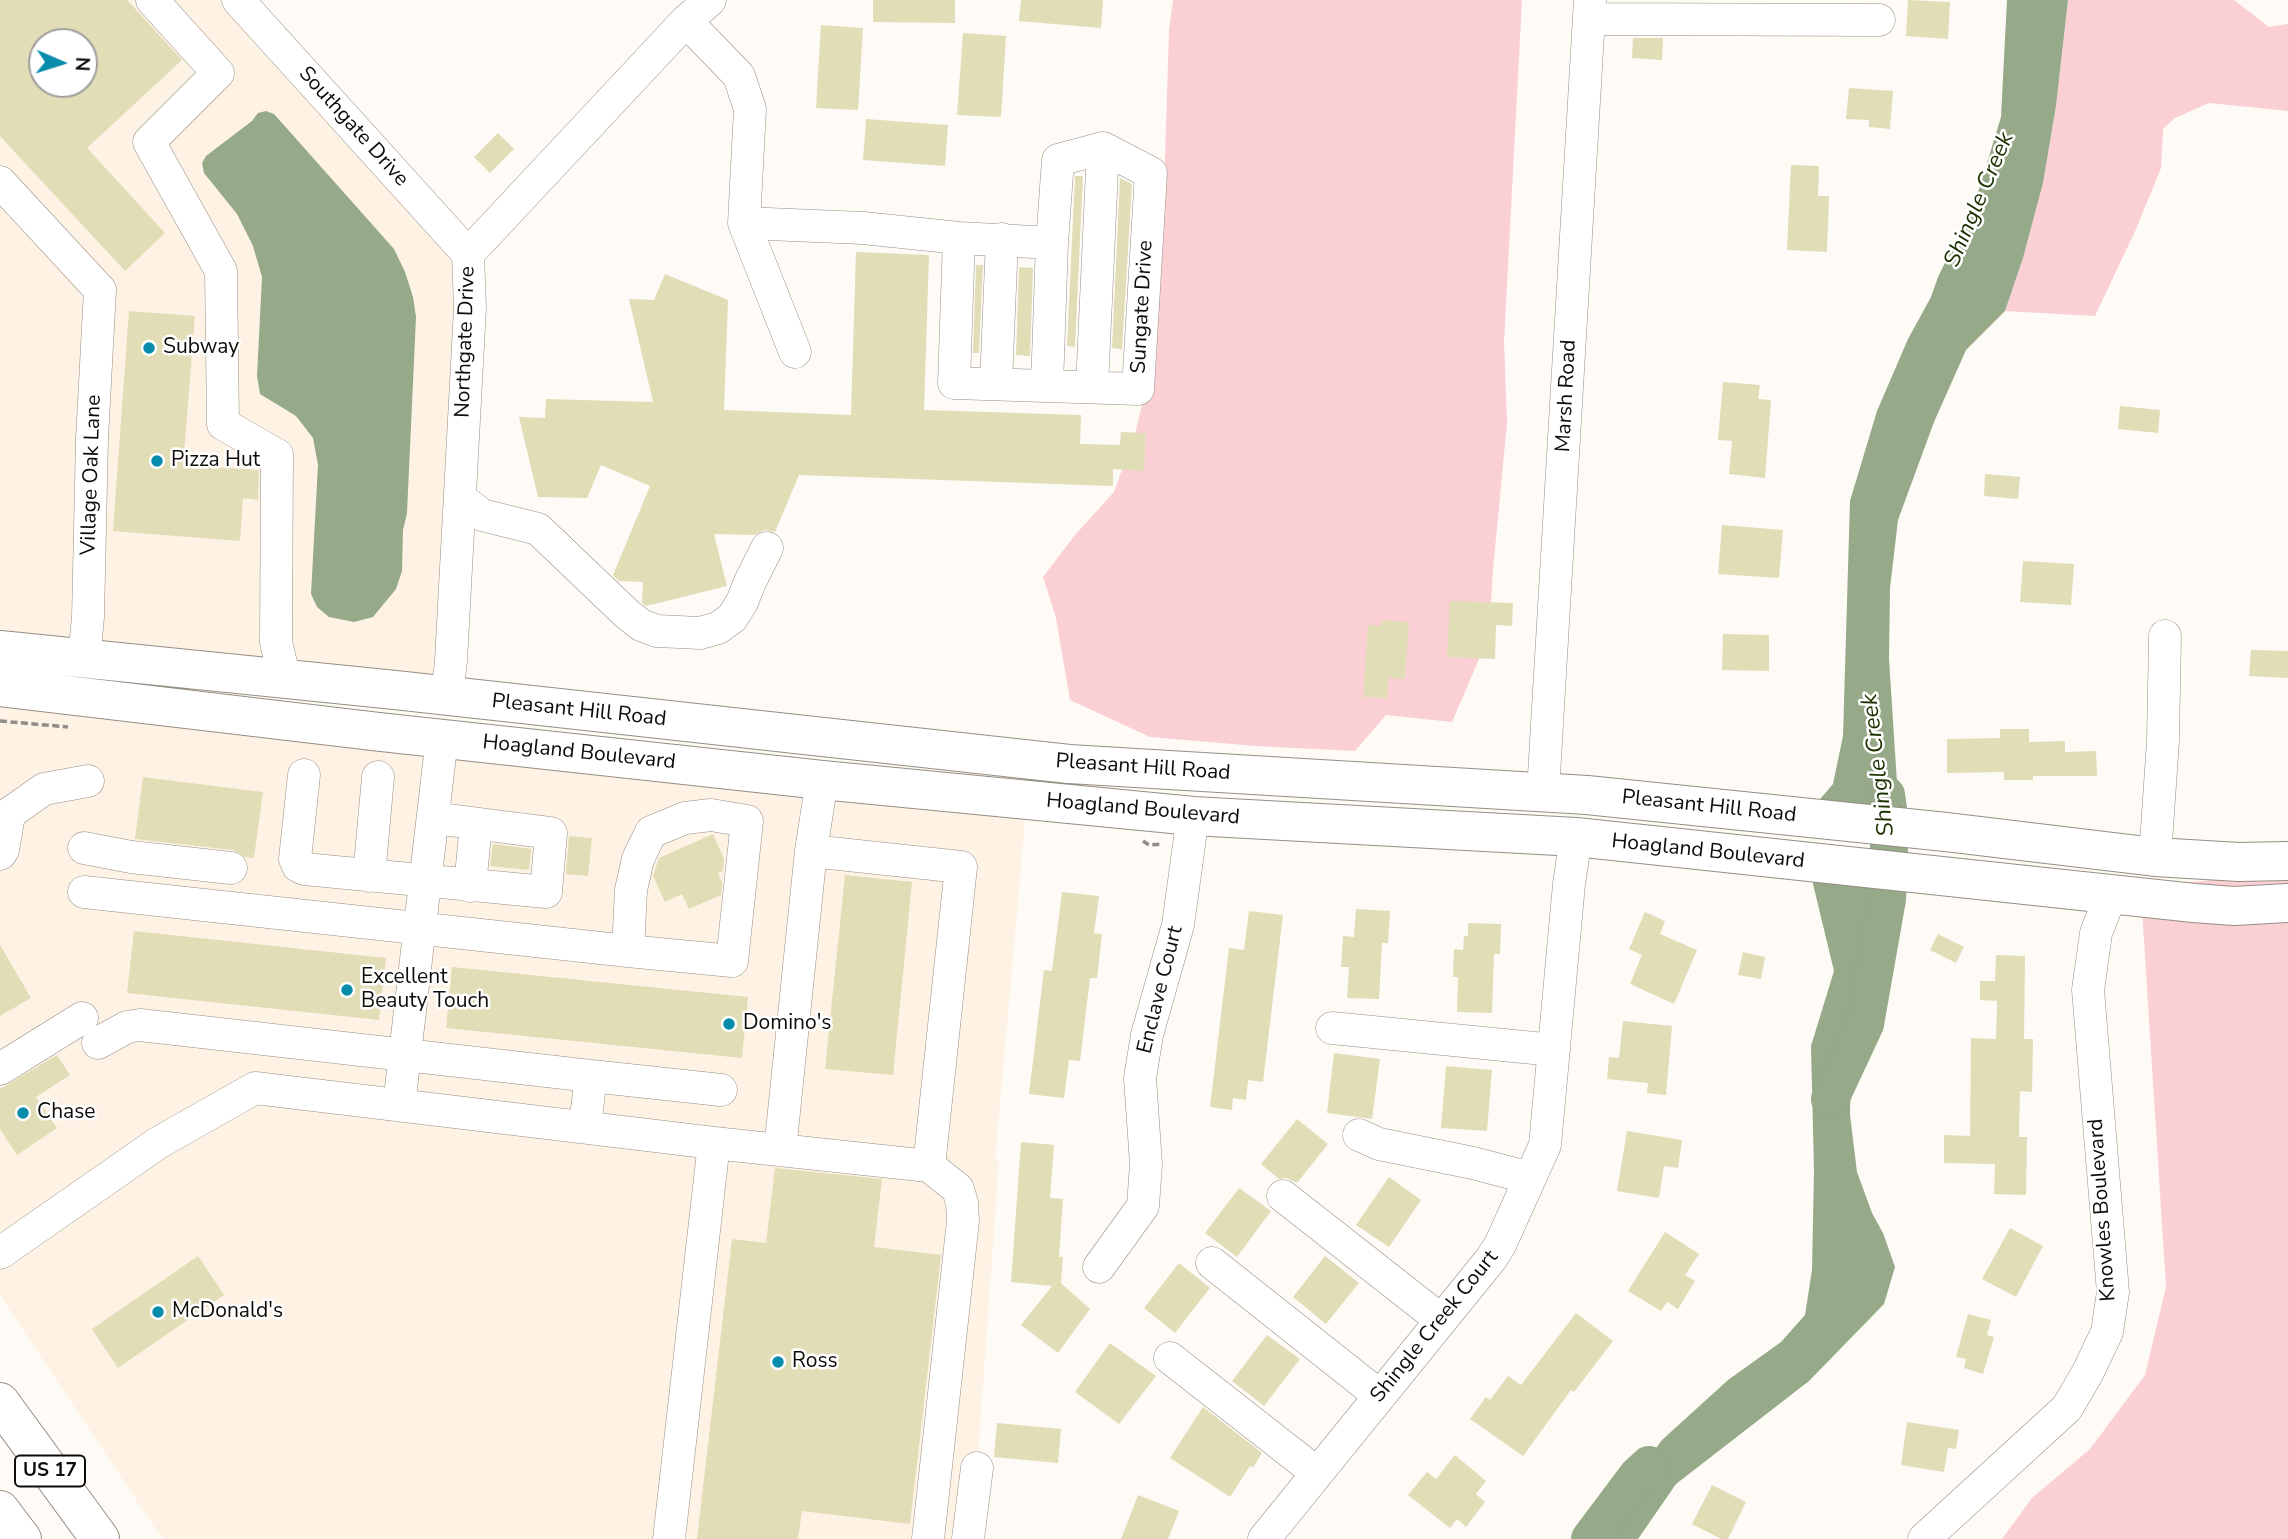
<!DOCTYPE html>
<html>
<head>
<meta charset="utf-8">
<style>
	body { margin:0 }
	#map { position:relative; width:2288px; height:1539px; overflow:hidden; background:#fefaf6; font-family:"Nunito Sans",sans-serif }
	canvas { display:block }
	.north { position:absolute; left:28px; top:28px; width:70px; height:70px; box-sizing:border-box; background:#fff; border:2px solid #9f9d9c; border-radius:50%; rotate:93deg; font-size:19px; font-weight:700; line-height:28px; text-align:center; color:#0e0b08 }
	.north::after { content:''; display:block; margin:auto; width:24px; height:32px; background:#088cac; clip-path:polygon(50% 0,100% 100%,50% 72%,0 100%) }
</style>
</head>
<body>
<div id="map">
<canvas width="2288" height="1539"></canvas>
<div class="north">N</div>
</div>
<script>
const g = document.querySelector('canvas').getContext('2d');
g.lineJoin = 'round';
function paint(path, color) {
  g.fillStyle = color;
  g.fill(path, 'evenodd');
}
function poly(rows) {
  const path = new Path2D();
  for (const r of rows) {
    path.moveTo(r[0], r[1]);
    for (let i = 2; i < r.length; i += 2) path.lineTo(r[i], r[i + 1]);
  }
  return path;
}
function trace(path, color, width, dash) {
  g.strokeStyle = color;
  g.lineWidth = width;
  g.lineCap = dash ? 'butt' : 'round';
  g.setLineDash(dash || []);
  g.stroke(path);
}
function write(font, color, halo, rows, align = 'center') {
  g.font = font + ' "Nunito Sans",sans-serif';
  g.lineWidth = 5;
  g.setLineDash([]);
  g.textBaseline = 'middle';
  g.strokeStyle = halo;
  g.fillStyle = color;
  for (const [text, x, y, turn = 0] of rows) {
    g.save();
    g.translate(x, y);
    g.rotate((+turn || 0) * Math.PI / 180);
    g.textAlign = isNaN(turn) ? turn : align;
    if (halo) g.strokeText(text, 0, 0);
    g.fillText(text, 0, 0);
    g.restore();
  }
}
const built = poly([
	[0,0,228,0,463,263,435,684,0,639],
	[42,42,84,42,84,84,42,84],
	[0,698,1026,811,995,1160,999,1161,972,1539,164,1539,152,1524,0,1295]
]);
const green = poly([
	[1173,0,1522,0,1504,342,1507,423,1493,570,1489,636,1452,722,1386,715,1355,751,1256,746,1150,737,1070,700,1056,618,1043,577,1075,535,1114,492,1135,434,1154,355,1162,252,1169,31],
	[2068,0,2234,0,2269,27,2288,24,2288,111,2209,103,2175,118,2163,129,2161,168,2136,229,2095,316,2005,311,2023,258,2043,183,2056,106],
	[2288,872,2288,892,2153,886],
	[2142,909,2288,914,2288,1539,2002,1539,2032,1498,2090,1449,2145,1375,2166,1287]
]);
const water = poly([
	[2007,0,2068,0,2056,106,2043,183,2023,258,2005,311,1966,350,1934,422,1898,520,1890,588,1889,659,1897,783,1895,815,1820,807,1821,798,1833,784,1843,736,1850,501,1877,411,1908,339,1931,297,1938,277,1976,199,2001,117],
	[266,111,274,114,394,249,405,272,413,297,416,317,407,513,403,530,402,571,396,589,373,617,354,622,329,617,317,607,311,594,318,465,313,438,296,416,260,394,257,376,262,277,253,246,237,214,204,173,202,163,206,156,252,121,258,113],
	[1815,875,1886,882,1879,913,1862,966,1851,1056,1850,1115,1857,1172,1872,1213,1883,1233,1895,1267,1884,1304,1809,1381,1676,1484,1638,1539,1595,1539,1619,1498,1662,1440,1728,1380,1781,1342,1805,1315,1812,1270,1814,1171,1811,1046,1834,971,1813,884]
]);
const river = poly([
	[1830,1099,1865,1024,1887,899,1890,823,1886,795],
	[1590,1539,1638,1475,1649,1465]
]);
const building = poly([
	[0,0,127,0,182,60,87,148,165,233,125,271,0,136],
	[42,42,84,42,84,84,42,84],
	[873,0,955,0,955,23,873,22],
	[1021,0,1103,0,1101,28,1019,21],
	[1908,0,1950,2,1948,39,1906,36],
	[821,25,863,28,858,110,816,108],
	[963,33,1006,36,1001,117,957,115],
	[1633,38,1663,38,1662,60,1632,58],
	[1849,88,1893,91,1890,129,1869,127,1869,120,1846,119],
	[866,119,948,125,945,166,863,160],
	[498,133,514,149,490,173,474,157],
	[1791,165,1819,166,1818,196,1829,196,1827,252,1787,250],
	[1075,176,1083,176,1075,347,1067,346],
	[1120,178,1132,184,1122,349,1112,348],
	[856,252,929,255,924,410,1081,415,1080,444,1120,445,1121,432,1146,433,1144,471,1113,469,1113,486,799,475,775,532,765,530,755,535,714,534,727,586,646,606,642,603,643,582,619,581,613,575,650,486,601,465,587,498,538,497,519,417,545,418,546,399,653,402,629,299,654,300,665,274,728,300,724,410,851,415],
	[976,265,983,265,979,353,973,353],
	[1019,267,1033,268,1030,356,1016,355],
	[129,311,195,316,183,465,259,470,258,500,243,498,240,541,113,531],
	[1723,382,1760,385,1758,399,1771,400,1765,478,1729,474,1732,441,1718,440],
	[2120,406,2160,410,2158,433,2118,429],
	[1985,474,2020,477,2018,499,1984,496],
	[1722,525,1783,530,1779,578,1718,574],
	[2023,561,2074,564,2071,605,2020,602],
	[1450,601,1513,603,1512,626,1496,625,1495,659,1447,657],
	[1382,620,1409,622,1405,679,1389,678,1387,698,1363,697,1368,625,1381,626],
	[1723,634,1769,635,1769,671,1722,670],
	[2251,650,2288,651,2288,678,2249,676],
	[2000,729,2029,729,2029,742,2065,741,2065,752,2096,751,2097,776,2033,776,2033,780,2004,780,2004,772,1947,773,1947,739,2000,738],
	[143,777,263,792,254,858,245,857,233,850,135,839],
	[713,834,724,859,723,871,718,873,722,883,721,895,689,909,682,894,665,902,653,876,659,858],
	[569,836,592,838,588,876,566,874],
	[493,844,531,849,529,870,490,866],
	[845,875,912,882,893,1075,825,1069],
	[1062,892,1099,896,1094,933,1102,934,1097,978,1090,978,1080,1061,1069,1060,1064,1098,1029,1094,1044,970,1052,971],
	[1356,909,1390,911,1388,943,1382,943,1379,999,1347,998,1349,967,1341,967,1343,936,1354,937],
	[1249,911,1283,915,1263,1082,1248,1080,1246,1100,1233,1098,1232,1110,1210,1107,1229,948,1244,950],
	[1645,912,1665,921,1660,934,1697,950,1674,1004,1630,984,1642,955,1629,949],
	[1468,923,1501,924,1500,954,1494,954,1492,1013,1457,1012,1458,977,1453,977,1454,949,1463,950,1464,936,1468,936],
	[134,931,386,958,379,1020,127,993],
	[1938,934,1964,947,1956,963,1930,950],
	[0,945,31,998,0,1016],
	[1743,952,1765,957,1761,979,1738,975],
	[1996,955,2025,956,2024,1039,2033,1039,2032,1092,2020,1091,2019,1137,2027,1137,2026,1195,1994,1194,1995,1164,1944,1163,1944,1135,1970,1136,1971,1038,1996,1039,1997,1001,1980,1000,1980,981,1995,981],
	[452,967,748,997,742,1058,446,1028],
	[1623,1021,1672,1026,1666,1095,1647,1093,1648,1083,1607,1079,1609,1057,1619,1058],
	[1334,1053,1380,1059,1372,1119,1327,1113],
	[57,1055,70,1075,36,1097,57,1128,17,1155,0,1129,0,1089],
	[1446,1066,1492,1070,1487,1131,1441,1128],
	[1297,1119,1328,1144,1297,1183,1286,1178,1279,1179,1261,1164],
	[1627,1131,1682,1140,1678,1168,1664,1166,1659,1198,1617,1191],
	[1021,1142,1054,1145,1050,1198,1063,1199,1059,1257,1063,1257,1061,1283,1090,1309,1058,1353,1021,1325,1052,1286,1011,1282],
	[775,1168,882,1179,874,1247,941,1255,910,1524,802,1511,798,1539,697,1539,732,1239,766,1243],
	[1389,1177,1421,1200,1389,1247,1356,1225],
	[1239,1188,1271,1211,1237,1257,1205,1233],
	[2010,1228,2043,1246,2016,1297,1982,1279],
	[1665,1232,1699,1254,1685,1275,1695,1281,1678,1309,1667,1302,1661,1311,1628,1291],
	[198,1256,224,1295,118,1368,92,1329],
	[1325,1256,1359,1283,1326,1324,1293,1297],
	[1179,1263,1210,1288,1175,1333,1144,1308],
	[1576,1313,1613,1341,1574,1392,1571,1390,1523,1456,1470,1419,1486,1397,1490,1400,1508,1376,1521,1385],
	[1968,1314,1991,1320,1987,1335,1994,1337,1983,1374,1964,1368,1966,1359,1956,1357],
	[1267,1335,1300,1359,1264,1406,1232,1381],
	[1110,1343,1156,1376,1119,1424,1075,1392],
	[1203,1407,1262,1453,1253,1468,1250,1466,1230,1497,1170,1458],
	[1907,1422,1959,1430,1956,1449,1948,1448,1944,1472,1901,1465],
	[997,1423,1061,1429,1058,1463,994,1457],
	[1455,1455,1486,1481,1476,1494,1485,1502,1466,1527,1457,1519,1450,1528,1408,1495,1427,1472,1436,1479],
	[1712,1485,1746,1502,1728,1539,1721,1539,1692,1524],
	[1138,1495,1179,1511,1168,1539,1121,1539]
]);
const path = poly([
	[0,721,68,727],
	[1143,841,1149,845,1162,844]
]);
const minor = poly([
	[152,0,218,73,149,142,221,271,223,424,277,455,276,642,285,680],
	[238,0,468,254],
	[1589,19,1879,20],
	[686,21,739,76,750,109,744,223,795,352],
	[0,182,100,290,92,439,88,617,84,660],
	[744,223,863,228,959,238,1052,243,1058,160,1103,148,1151,173,1138,389,954,383,959,238],
	[996,384,1002,239],
	[1047,386,1052,243],
	[1092,387,1103,148],
	[460,498,482,515,538,529,627,614,641,625,657,631,700,633,718,628,732,618,742,602,750,582,767,548],
	[447,696,451,661,470,308,468,254,686,21,710,0],
	[304,775,295,859,298,866,304,869,546,892,551,833,433,818],
	[1543,792,1590,0],
	[0,820,44,789,88,781],
	[84,848,131,857,231,868],
	[0,854,3,850,9,815],
	[2155,857,2163,741,2165,636],
	[369,876,378,777],
	[470,886,476,824],
	[84,892,628,951,732,961,747,821,711,815,685,818,651,832,638,859,631,890,628,951],
	[1332,1028,1554,1050],
	[98,1043,127,1027,140,1025,591,1076],
	[0,1069,82,1018],
	[399,1105,442,738],
	[585,1126,591,1076,721,1090],
	[1359,1135,1379,1144,1473,1163,1530,1178],
	[714,1143,929,1166,961,867,811,851],
	[780,1150,811,851,822,780],
	[1283,1196,1441,1320],
	[0,1253,158,1143,255,1088,714,1143,669,1539],
	[1212,1263,1380,1396],
	[1099,1267,1143,1206,1146,1164,1140,1078,1147,1035,1178,925,1193,816],
	[1170,1358,1317,1473],
	[928,1539,963,1221,962,1203,958,1189,929,1166],
	[968,1539,977,1468],
	[1264,1539,1491,1259,1500,1245,1545,1145,1569,884,1576,837],
	[1924,1539,2067,1408,2088,1372,2107,1332,2113,1292,2088,990,2096,933,2111,895]
]);
const major = poly([
	[0,650,395,690,1069,764,1587,795,1946,832,2155,857,2239,862,2288,861],
	[0,687,380,732,822,780,1193,816,1576,837,2194,903,2234,906,2288,903]
]);
const highway = poly([
	[0,1402,100,1539],
	[0,1510,22,1539]
]);
const markers = [
	[149,348,7,"#088cac"],
	[157,461,7,"#088cac"],
	[347,990,7,"#088cac"],
	[729,1024,7,"#088cac"],
	[23,1113,7,"#088cac"],
	[158,1312,7,"#088cac"],
	[778,1362,7,"#088cac"]
];
const shields = [
	[50,1471,70]
];
const shieldNames = [
	["US 17",50,1471]
];
const streetNames = [
	["Southgate Drive",353,127,48],
	["Sungate Drive",1143,307,-87],
	["Northgate Drive",466,342,-88],
	["Marsh Road",1567,396,-87],
	["Village Oak Lane",92,475,-88],
	["Pleasant Hill Road",579,711,6],
	["Hoagland Boulevard",579,753,6],
	["Pleasant Hill Road",1143,768,4],
	["Pleasant Hill Road",1709,807,6],
	["Hoagland Boulevard",1143,810,5],
	["Hoagland Boulevard",1708,852,6],
	["Enclave Court",1161,990,-76],
	["Knowles Boulevard",2103,1210,-94],
	["Shingle Creek Court",1435,1327,-51]
];
const poiNames = [
	["Subway",163,348],
	["Pizza Hut",171,461],
	["Excellent",361,978],
	["Beauty Touch",361,1002],
	["Domino's",743,1024],
	["Chase",37,1113],
	["McDonald's",172,1312],
	["Ross",792,1362]
];
const waterNames = [
	["Shingle Creek",1980,200,-67],
	["Shingle Creek",1879,765,-97]
];
paint(built, '#fdf2e4');
paint(green, '#fbd0d4');
paint(water, '#96a988');
trace(river, '#96a988', 38);
paint(building, '#e1ddb7');
trace(minor, '#968e84', 33);
trace(major, '#968e84', 40);
trace(highway, '#968e84', 40);
trace(path, '#908c89', 3.5, [7, 3.5]);
trace(minor, '#fff', 32);
trace(major, '#fff', 38);
trace(highway, '#fff', 38);
for (const [x, y, r, color] of markers) {
  const dot = new Path2D();
  dot.arc(x, y, r, 0, 2 * Math.PI);
  g.fillStyle = color;
  g.fill(dot);
  trace(dot, '#fff', 2.5);
}
for (const [x, y, w] of shields) {
  const box = new Path2D();
  box.roundRect(x - w / 2, y - 15.5, w, 31, 5);
  g.fillStyle = '#fff';
  g.fill(box);
  trace(box, '#0e0b08', 2);
}
write('bold 19px', '#0e0b08', null, shieldNames);
write('21px', '#0e0b08', '#fff', streetNames);
write('21px', '#0e0b08', '#fff', poiNames, 'left');
write('italic 23px', '#1b3200', '#fff', waterNames);
</script>
</body>
</html>
